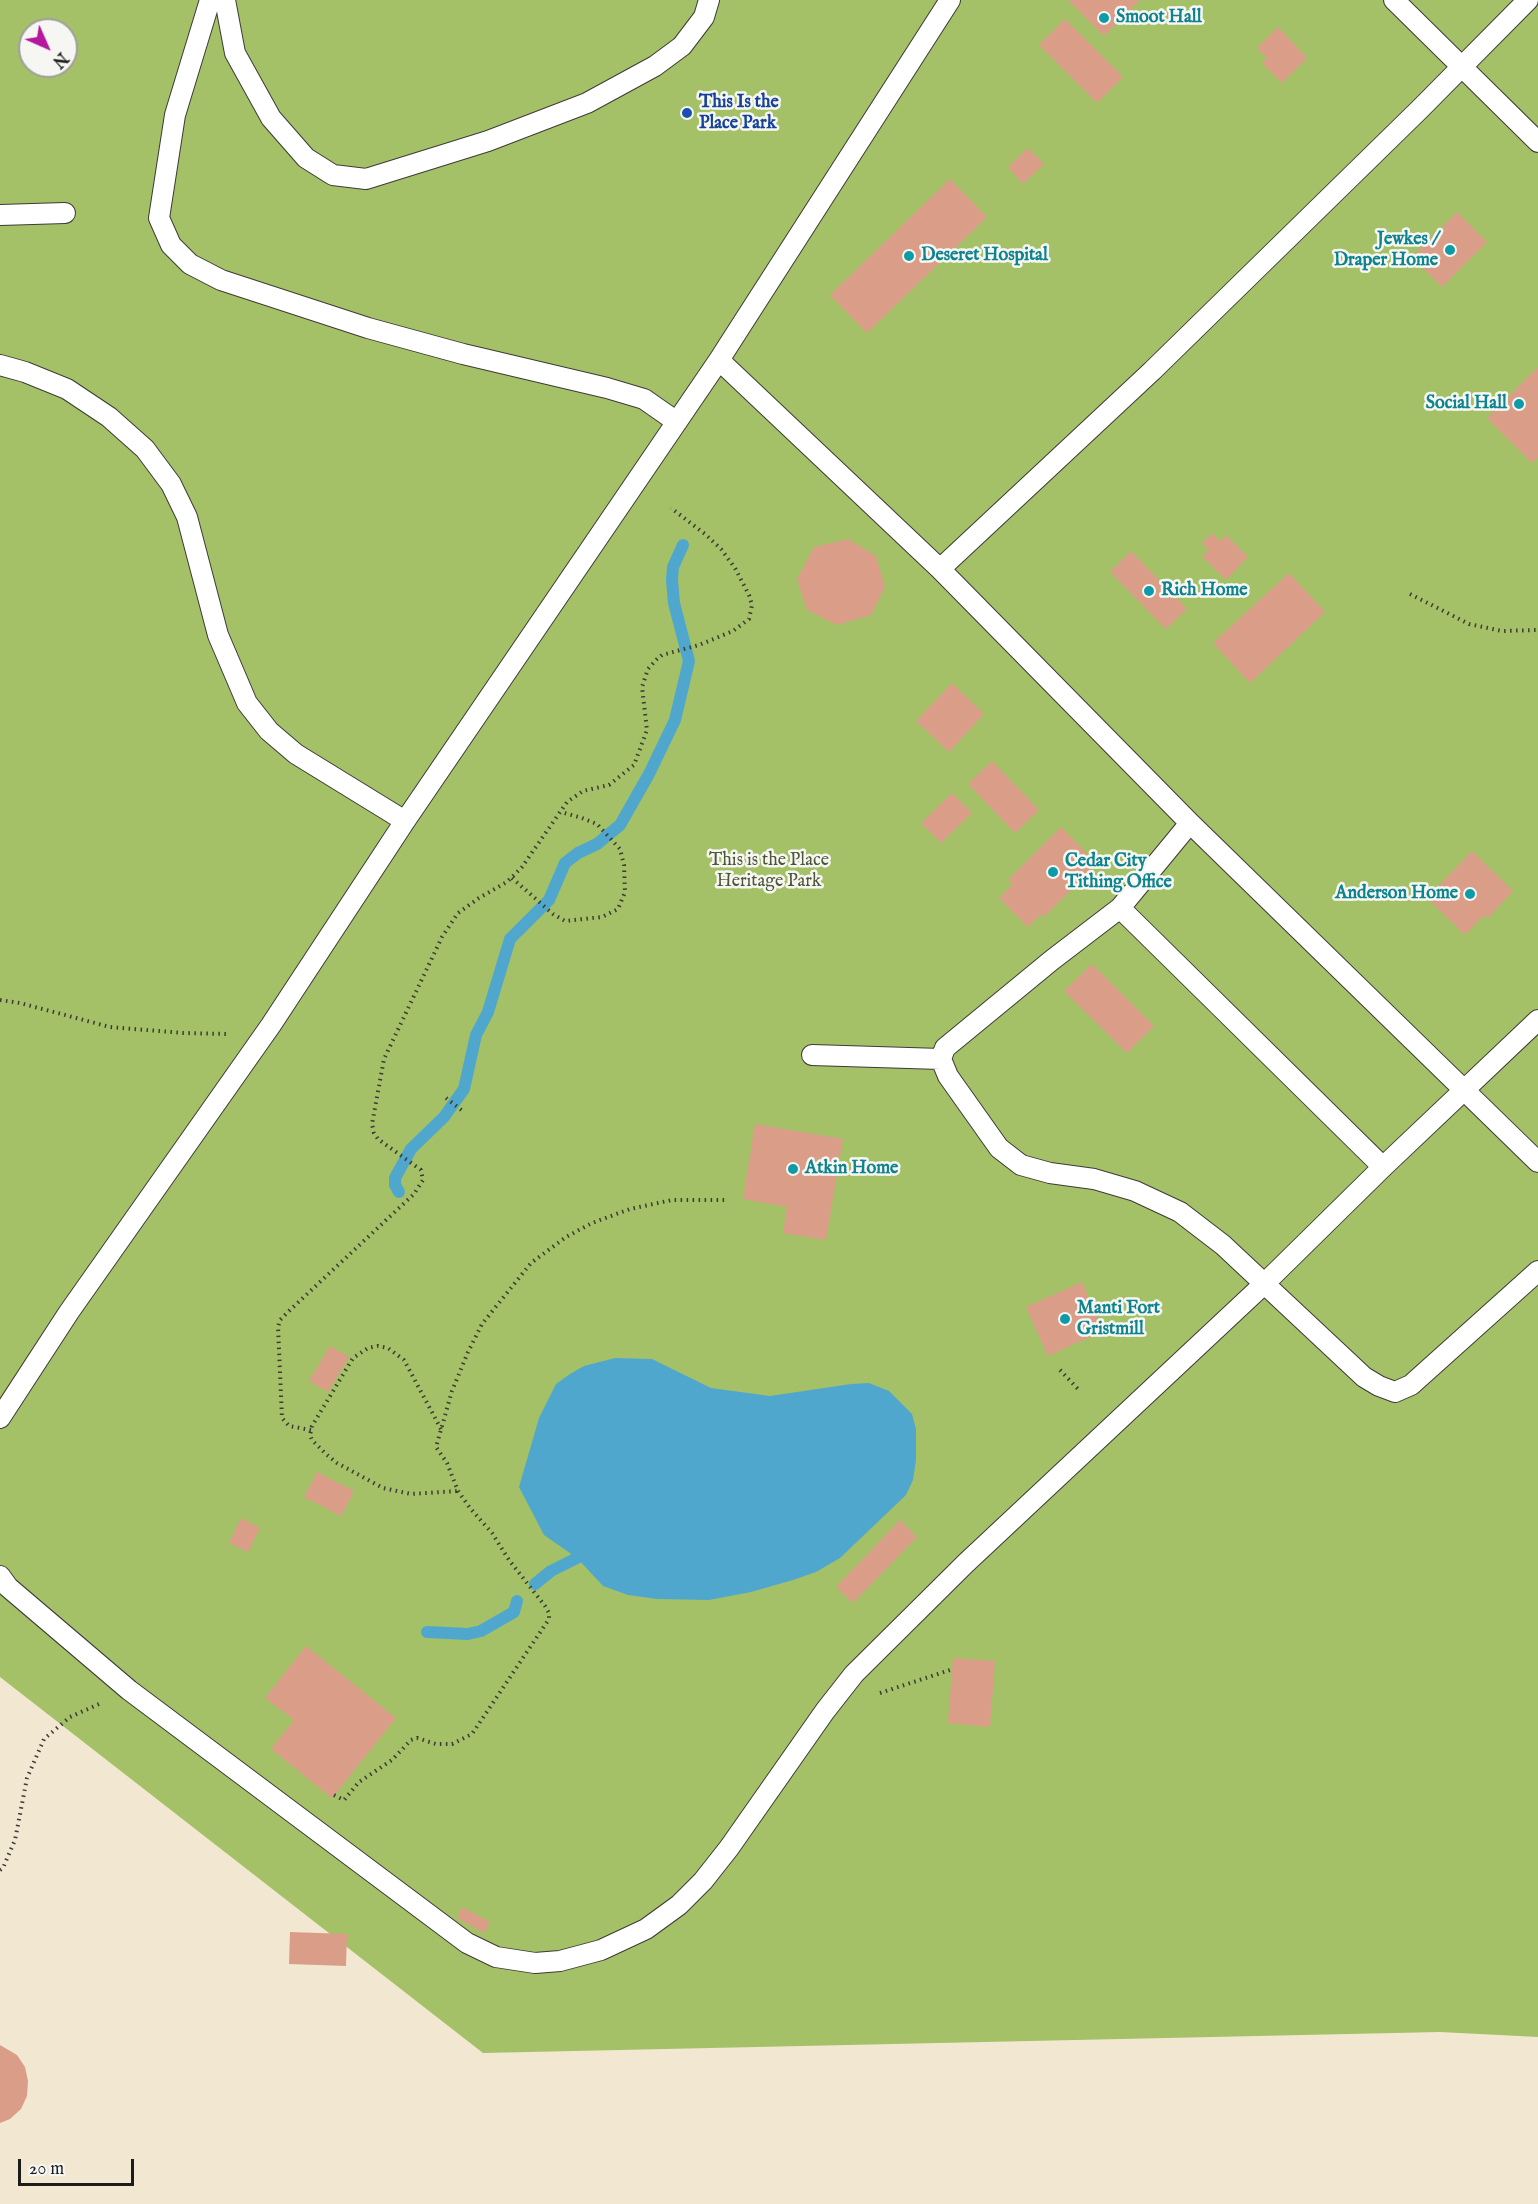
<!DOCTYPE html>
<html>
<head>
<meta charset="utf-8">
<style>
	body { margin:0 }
	#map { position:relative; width:1538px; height:2204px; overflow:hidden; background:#f2e8d2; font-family:"IM FELL English",serif }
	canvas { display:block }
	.north { position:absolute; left:18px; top:18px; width:60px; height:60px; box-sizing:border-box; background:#f6f6f2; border:2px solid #9f9f9c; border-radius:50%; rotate:135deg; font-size:16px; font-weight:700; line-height:24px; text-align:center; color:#1c1c1c }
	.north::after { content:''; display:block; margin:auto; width:21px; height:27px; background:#b5179e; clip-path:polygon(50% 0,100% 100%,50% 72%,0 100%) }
	.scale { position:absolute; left:18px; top:2159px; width:116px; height:27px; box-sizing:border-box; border:3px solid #1c1c1c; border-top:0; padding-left:8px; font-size:18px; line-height:21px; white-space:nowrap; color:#1c1c1c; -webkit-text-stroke:4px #f6f6f2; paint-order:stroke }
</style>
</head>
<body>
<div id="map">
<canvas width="1538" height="2204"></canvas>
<div class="north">N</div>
<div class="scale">20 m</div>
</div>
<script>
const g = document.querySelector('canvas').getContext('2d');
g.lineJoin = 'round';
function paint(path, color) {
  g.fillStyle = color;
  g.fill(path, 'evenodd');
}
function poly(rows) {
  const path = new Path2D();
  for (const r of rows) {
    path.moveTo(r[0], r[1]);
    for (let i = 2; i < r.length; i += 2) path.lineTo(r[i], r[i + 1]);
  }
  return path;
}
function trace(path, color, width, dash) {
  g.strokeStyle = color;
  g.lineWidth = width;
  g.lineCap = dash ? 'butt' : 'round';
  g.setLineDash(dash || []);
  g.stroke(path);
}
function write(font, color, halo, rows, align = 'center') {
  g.font = font + ' "IM FELL English",serif';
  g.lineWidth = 5;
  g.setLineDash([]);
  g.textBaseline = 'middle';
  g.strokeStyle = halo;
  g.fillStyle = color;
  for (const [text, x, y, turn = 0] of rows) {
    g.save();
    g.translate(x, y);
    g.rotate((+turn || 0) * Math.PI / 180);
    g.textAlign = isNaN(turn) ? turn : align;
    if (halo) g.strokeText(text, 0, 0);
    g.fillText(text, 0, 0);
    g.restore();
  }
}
const green = poly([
	[0,0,1538,0,1538,2037,1440,2032,483,2053,0,1677],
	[30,30,66,30,66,66,30,66]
]);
const water = poly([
	[615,1358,652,1359,711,1388,770,1396,851,1384,869,1383,889,1391,912,1414,916,1429,916,1460,913,1480,906,1495,840,1558,816,1572,793,1580,751,1592,709,1600,657,1599,628,1595,603,1586,577,1558,544,1535,519,1487,539,1418,556,1384,570,1374,584,1366]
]);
const stream = poly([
	[399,1192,395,1185,395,1178,411,1149,444,1117,464,1089,476,1035,488,1012,510,939,549,900,565,863,578,853,597,844,620,825,649,774,675,720,689,661,674,603,672,580,673,567,683,545],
	[535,1584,551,1571,577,1558],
	[427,1632,468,1634,481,1631,514,1612,517,1601]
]);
const building = poly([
	[1068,0,1140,0,1104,36],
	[1065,19,1123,77,1097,103,1039,45],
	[1278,27,1307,58,1282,83,1262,63,1267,58,1257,48],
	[1028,148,1044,164,1023,184,1008,167],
	[950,179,987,217,867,333,830,295],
	[1457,212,1487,242,1442,287,1412,257],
	[1538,367,1538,457,1532,463,1487,418],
	[1212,533,1220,541,1226,535,1248,557,1226,580,1202,556,1209,550,1202,543],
	[848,539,876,556,885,587,871,615,837,625,807,610,797,579,814,547],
	[1131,551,1187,609,1166,629,1110,572],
	[1289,573,1325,612,1250,683,1213,643],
	[952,683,984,714,949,752,916,721],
	[992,761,1039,810,1015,833,968,784],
	[952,793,972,813,941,843,921,823],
	[1061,827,1097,864,1044,917,1041,914,1028,927,999,898,1013,884,1008,880],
	[1472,851,1513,891,1488,918,1484,915,1465,935,1427,898],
	[1092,964,1154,1026,1127,1053,1064,991],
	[755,1124,843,1139,826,1240,783,1233,787,1207,743,1199],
	[1082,1282,1103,1331,1048,1356,1026,1307],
	[330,1346,349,1357,328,1392,309,1381],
	[317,1472,354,1491,341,1516,304,1497],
	[241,1518,260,1528,248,1552,229,1543],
	[900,1520,917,1537,853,1603,836,1587],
	[306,1646,396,1718,332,1798,271,1749,294,1720,265,1698],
	[953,1658,995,1661,990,1727,948,1723],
	[462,1907,490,1922,484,1933,457,1918],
	[290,1932,347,1934,346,1966,289,1964],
	[0,2045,17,2055,25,2067,28,2081,27,2096,21,2109,10,2119,0,2123]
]);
const path = poly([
	[1410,594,1469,624,1502,631,1538,630],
	[512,878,553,914,565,921,602,917,618,909,625,892,624,865,620,849,597,824,582,818,561,812],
	[0,1000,20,1003,110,1027,183,1033,229,1034],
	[446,1098,464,1112],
	[1060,1370,1078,1389],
	[441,1429,404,1360,388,1348,378,1346,368,1348,353,1358,312,1426,310,1435,312,1440,326,1454,337,1463,383,1488,411,1494,458,1491],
	[311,1430,289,1426,282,1418,278,1327,280,1320,289,1311,414,1194,423,1180,421,1170,378,1139,374,1133,372,1124,384,1059,442,937,458,913,479,898,507,882,522,867,567,802,583,791,609,785,634,765,647,730,642,687,648,669,657,659,662,655,699,645,733,631,749,619,752,605,749,595,735,568,721,549,705,534,671,508],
	[880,1693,953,1669],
	[334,1795,344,1800,359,1782,392,1760,411,1740,417,1738,436,1744,452,1744,472,1734,549,1619,549,1613,545,1606,509,1560,492,1533,470,1508,458,1491,447,1463,436,1447,452,1391,468,1352,482,1324,531,1263,566,1237,592,1223,630,1209,672,1200,725,1200],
	[0,1870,3,1868,15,1840,27,1778,44,1739,70,1717,99,1704]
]);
const service = poly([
	[210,0,175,115,159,218,171,245,190,264,221,280,368,328,463,354,607,388,644,399,677,422],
	[225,0,235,53,271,118,306,158,333,175,366,179,488,141,587,103,655,66,682,46,704,17,709,0],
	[1394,0,1538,142],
	[0,215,65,213],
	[719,360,940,569,1190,823,1538,1162],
	[0,365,25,372,67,389,109,417,145,449,171,484,187,517,218,635,247,703,269,731,296,754,405,821],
	[940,569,1152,371,1420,109,1528,0],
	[1190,823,1120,908,1383,1167],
	[1120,908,1052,960,945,1048,941,1059,948,1076,999,1148,1021,1165,1050,1173,1094,1179,1135,1191,1180,1212,1223,1245,1364,1377,1379,1386,1395,1392,1411,1385,1538,1271],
	[812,1055,941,1059],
	[0,1418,69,1312,271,1025,405,821,719,360,950,0],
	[0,1576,8,1587,129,1690,467,1943,496,1957,535,1963,560,1961,601,1950,646,1929,679,1905,703,1881,729,1848,825,1711,854,1674,966,1563,1264,1284,1383,1167,1538,1020]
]);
const markers = [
	[1104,18,6,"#0f9aa8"],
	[687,113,6,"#1a4fb4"],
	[1450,250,6,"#0f9aa8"],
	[909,256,6,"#0f9aa8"],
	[1519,404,6,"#0f9aa8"],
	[1149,591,6,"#0f9aa8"],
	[1053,872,6,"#0f9aa8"],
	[1470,894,6,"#0f9aa8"],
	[793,1169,6,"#0f9aa8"],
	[1065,1319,6,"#0f9aa8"]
];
const cultureNames = [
	["Smoot Hall",1116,18],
	["Jewkes /",1438,240,"right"],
	["Draper Home",1438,261,"right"],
	["Deseret Hospital",921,256],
	["Social Hall",1507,404,"right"],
	["Rich Home",1161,591],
	["Cedar City",1065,862],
	["Tithing Office",1065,883],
	["Anderson Home",1458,894,"right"],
	["Atkin Home",805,1169],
	["Manti Fort",1077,1309],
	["Gristmill",1077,1330]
];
const transitNames = [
	["This Is the",699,103],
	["Place Park",699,124]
];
const parkNames = [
	["This is the Place",769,861],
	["Heritage Park",769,882]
];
paint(green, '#a5c167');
paint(water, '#50a7cd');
trace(stream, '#50a7cd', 12);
paint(building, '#da9d87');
trace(service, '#3c3b37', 22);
trace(path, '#3c3b37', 4, [1.5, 4.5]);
trace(service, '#fff', 20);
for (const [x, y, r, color] of markers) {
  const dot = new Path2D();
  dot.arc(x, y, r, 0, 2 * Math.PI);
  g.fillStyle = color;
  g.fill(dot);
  trace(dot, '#f6f6f2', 2);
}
write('bold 18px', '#0d838f', '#f6f6f2', cultureNames, 'left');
write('bold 18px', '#164399', '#f6f6f2', transitNames, 'left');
write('18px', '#4c5636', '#f6f6f2', parkNames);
</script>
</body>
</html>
